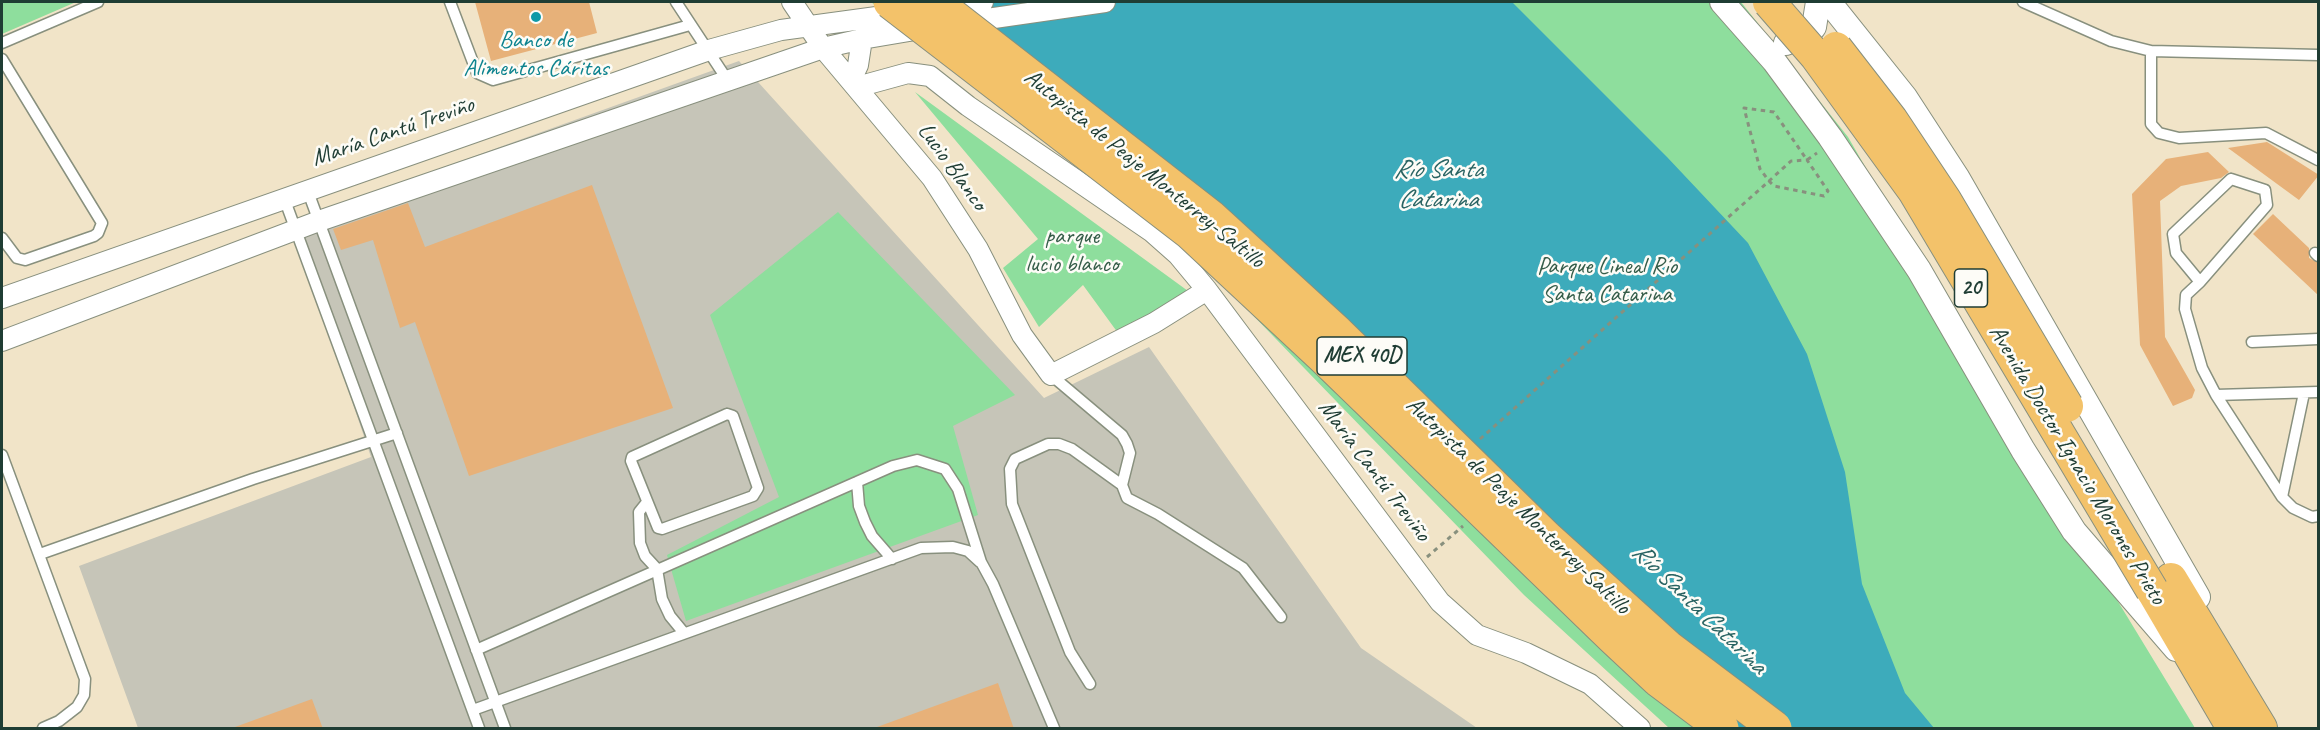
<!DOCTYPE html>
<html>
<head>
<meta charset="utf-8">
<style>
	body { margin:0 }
	#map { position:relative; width:2320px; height:730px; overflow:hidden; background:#f1e4c8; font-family:Caveat,sans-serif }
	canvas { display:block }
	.frame { position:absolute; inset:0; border:3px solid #1f3d34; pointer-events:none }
</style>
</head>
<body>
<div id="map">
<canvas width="2320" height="730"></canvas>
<div class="frame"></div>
</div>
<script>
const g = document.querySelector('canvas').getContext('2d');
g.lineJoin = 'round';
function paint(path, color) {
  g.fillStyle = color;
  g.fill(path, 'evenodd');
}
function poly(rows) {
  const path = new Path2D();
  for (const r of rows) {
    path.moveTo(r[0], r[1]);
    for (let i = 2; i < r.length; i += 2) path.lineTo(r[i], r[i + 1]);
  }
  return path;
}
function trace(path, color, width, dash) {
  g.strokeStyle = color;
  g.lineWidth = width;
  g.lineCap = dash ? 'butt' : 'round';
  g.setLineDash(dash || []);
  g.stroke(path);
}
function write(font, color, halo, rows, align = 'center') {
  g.font = font + ' Caveat,sans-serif';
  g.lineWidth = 5;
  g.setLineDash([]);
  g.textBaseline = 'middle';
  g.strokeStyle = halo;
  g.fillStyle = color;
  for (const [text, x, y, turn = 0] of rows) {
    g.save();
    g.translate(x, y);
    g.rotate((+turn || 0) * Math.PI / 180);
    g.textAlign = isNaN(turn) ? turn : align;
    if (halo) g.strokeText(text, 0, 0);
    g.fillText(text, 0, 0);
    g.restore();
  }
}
const industrial = poly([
	[739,61,1044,398,1149,347,1361,648,1477,728,138,728,79,566,371,457,291,222]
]);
const green = poly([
	[2,2,76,2,2,34],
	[871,2,1741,2,1848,137,2086,549,2195,728,1669,728,1524,595,1213,274],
	[915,92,1188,291,1118,333,1083,285,1039,327,1003,268,1038,239],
	[838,212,1015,395,953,426,978,515,686,621,667,555,779,497,710,315]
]);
const water = poly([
	[967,2,1512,2,1667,157,1748,243,1807,354,1845,472,1862,584,1905,693,1934,728,1723,728]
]);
const building = poly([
	[475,2,589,2,597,33,491,61],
	[2267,142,2319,175,2299,200,2228,148],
	[2208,152,2229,172,2221,178,2181,186,2160,201,2165,337,2195,390,2192,398,2173,406,2140,345,2132,194,2166,159],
	[592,185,673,408,469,476,415,322,400,328,373,240,341,250,333,229,408,203,425,247],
	[2273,214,2309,248,2309,258,2319,263,2319,296,2253,234],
	[998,683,1014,729,877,729,877,727],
	[312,699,323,729,235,729,235,727]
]);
const path = poly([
	[1480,439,1769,181,1791,161,1807,160,1828,191,1824,196,1774,186,1769,181,1760,169,1744,108,1774,112,1807,160,1817,153],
	[1427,557,1463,526]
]);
const service = poly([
	[450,2,477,73,493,80,690,25],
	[676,2,728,81],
	[2023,2,2111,41,2151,51,2318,55],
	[2,43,98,2],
	[2151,51,2151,124,2159,133,2179,138,2266,133,2318,160],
	[2,59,102,223,98,233,94,236,25,260,17,258,2,238],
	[2231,179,2265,190,2267,205,2200,282,2176,253,2173,234,2231,179],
	[307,189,505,728],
	[284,198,479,728],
	[2315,253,2318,256],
	[2200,282,2186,295,2185,309,2202,368,2216,395,2318,392],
	[2252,342,2318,339],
	[1051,375,1122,435,1127,444,1130,453,1122,485,1127,498,1158,514,1243,568,1281,617],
	[2216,395,2282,497,2293,508,2312,517,2318,516],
	[727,414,733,416,758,488,753,496,662,529,658,528,631,461,632,457,727,414],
	[2,455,85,679,84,695,77,707,59,721,43,728],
	[857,482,859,506,865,522,872,536,892,559],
	[2282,497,2304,393],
	[647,502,639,512,640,543,645,556,657,569,662,599,670,616,684,633],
	[40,554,253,479,397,433],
	[476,650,893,466,917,460,945,469,958,489,981,562,993,584,1054,728],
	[1090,684,1070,652,1012,504,1010,469,1015,459,1048,444,1059,444,1072,449,1122,485],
	[473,710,921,548,953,547,968,551,980,562]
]);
const minor = poly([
	[792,2,823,48,932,178,978,249,1022,335,1051,375,1154,323,1207,290],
	[939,8,983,2],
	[959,23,1105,2],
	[851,80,858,65,862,39],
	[857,87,908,73,930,76,968,106,1152,232,1178,255,1207,290,1440,602,1477,635,1526,653,1590,684,1640,728],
	[2,298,709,50,781,30,906,13],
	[2,341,319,221,823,48,862,39,927,28]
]);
const tertiary = poly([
	[1722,2,1774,61,1830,137,1919,270,2023,450,2074,531,2176,649],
	[1829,2,1905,97,1957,177,2198,597],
	[1786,43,1808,34,1814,27,1818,2]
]);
const primary = poly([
	[2171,579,2261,728],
	[2152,590,2233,728]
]);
const primaryBridge = poly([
	[1769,2,1816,56,1914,191,2152,590],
	[1836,48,1891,119,1945,200,2067,406]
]);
const motorwayBridge = poly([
	[890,2,1190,233,1325,359,1613,638,1658,680,1722,728],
	[935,2,1210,216,1337,332,1546,537,1669,648,1775,728]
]);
const markers = [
	[536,17,6,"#0f9aa8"]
];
const shields = [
	[1971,288,33],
	[1362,356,90]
];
const shieldNames = [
	["20",1971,288],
	["MEX 40D",1362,356]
];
const cultureNames = [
	["Banco de",536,41],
	["Alimentos Cáritas",536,69]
];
const streetNames = [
	["María Cantú Treviño",393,132,-19],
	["Lucio Blanco",952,167,54],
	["Autopista de Peaje Monterrey-Saltillo",1144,169,39],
	["Avenida Doctor Ignacio Morones Prieto",2077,465,59],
	["María Cantú Treviño",1374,471,53],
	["Autopista de Peaje Monterrey-Saltillo",1518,506,44]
];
const parkNames = [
	["parque",1072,237],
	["lucio blanco",1072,265],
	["Parque Lineal Río",1607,267],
	["Santa Catarina",1607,295]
];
const waterNames = [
	["Río Santa",1438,170],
	["Catarina",1438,200],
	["Río Santa Catarina",1699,609,44]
];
paint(industrial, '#c6c5b8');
paint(green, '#8ede9d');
paint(water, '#3dabbb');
paint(building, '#e7b179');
trace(service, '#88907e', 13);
trace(minor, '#88907e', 22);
trace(tertiary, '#88907e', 26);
trace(primary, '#88907e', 34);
trace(path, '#88907e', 3, [4.5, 4.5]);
trace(service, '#fff', 10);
trace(minor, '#fff', 20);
trace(tertiary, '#fff', 24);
trace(primary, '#f3c26a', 32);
trace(primaryBridge, '#88907e', 34, []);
trace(motorwayBridge, '#88907e', 35, []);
trace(primaryBridge, '#f3c26a', 32);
trace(motorwayBridge, '#f3c26a', 33);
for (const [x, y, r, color] of markers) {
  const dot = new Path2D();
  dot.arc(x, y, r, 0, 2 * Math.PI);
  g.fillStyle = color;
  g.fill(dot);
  trace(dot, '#fdfcf7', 2);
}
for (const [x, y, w] of shields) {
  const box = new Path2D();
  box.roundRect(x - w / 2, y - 19, w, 38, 4.5);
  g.fillStyle = '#fdfcf7';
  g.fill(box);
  trace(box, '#1f3d34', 1.5);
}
write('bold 22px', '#1f3d34', null, shieldNames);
write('24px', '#0d838f', '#fdfcf7', cultureNames);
write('24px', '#1f3d34', '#fdfcf7', streetNames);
write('24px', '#355d49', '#fdfcf7', parkNames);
write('italic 26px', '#2a6463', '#fdfcf7', waterNames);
</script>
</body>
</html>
